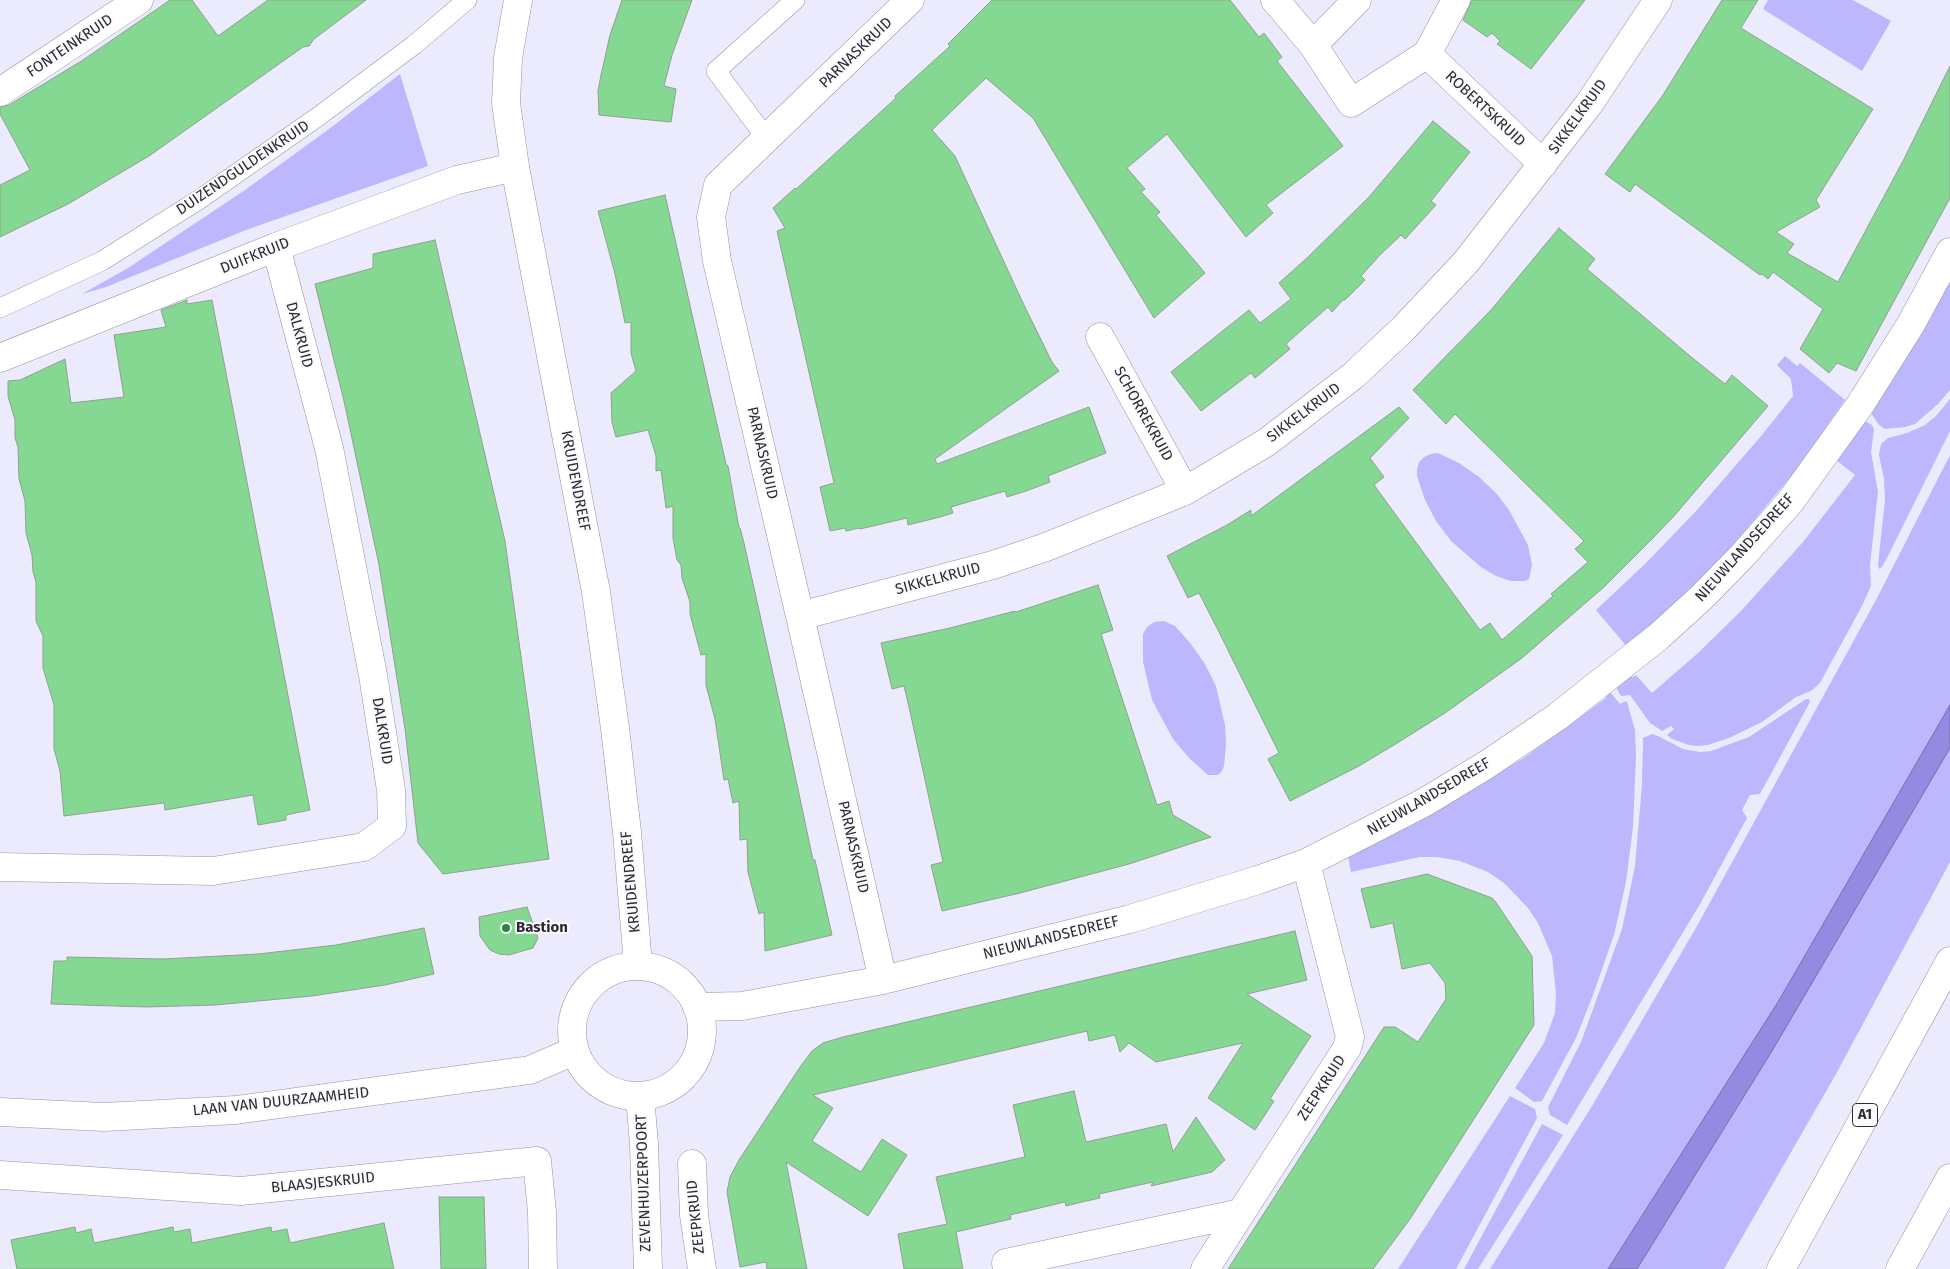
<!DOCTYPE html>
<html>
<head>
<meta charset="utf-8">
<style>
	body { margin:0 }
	canvas { display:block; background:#ecebfd }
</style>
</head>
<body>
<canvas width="1950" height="1269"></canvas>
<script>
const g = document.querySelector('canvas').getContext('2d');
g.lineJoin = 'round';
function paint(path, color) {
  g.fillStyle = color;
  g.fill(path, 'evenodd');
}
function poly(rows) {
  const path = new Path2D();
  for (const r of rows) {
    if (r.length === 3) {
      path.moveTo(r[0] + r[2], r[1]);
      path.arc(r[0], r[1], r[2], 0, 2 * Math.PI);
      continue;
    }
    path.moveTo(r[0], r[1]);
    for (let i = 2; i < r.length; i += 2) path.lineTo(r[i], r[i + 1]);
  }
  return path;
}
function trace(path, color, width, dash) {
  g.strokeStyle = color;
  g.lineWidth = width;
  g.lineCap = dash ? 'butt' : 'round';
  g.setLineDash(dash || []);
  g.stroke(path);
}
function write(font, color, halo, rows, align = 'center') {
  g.font = font + ' "Fira Sans",sans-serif';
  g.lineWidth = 4;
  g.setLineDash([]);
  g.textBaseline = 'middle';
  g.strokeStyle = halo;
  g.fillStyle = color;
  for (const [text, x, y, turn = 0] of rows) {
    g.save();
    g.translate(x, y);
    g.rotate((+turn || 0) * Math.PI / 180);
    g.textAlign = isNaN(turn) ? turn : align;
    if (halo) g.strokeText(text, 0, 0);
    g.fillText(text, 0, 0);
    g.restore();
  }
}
const green = poly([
	[1768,0,1853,0,1891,21,1862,71,1763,9],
	[400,74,428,166,246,230,106,287,82,294,128,268,245,190,329,129],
	[1950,270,1950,390,1938,404,1915,424,1905,427,1885,429,1879,425,1871,413],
	[1785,356,1797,366,1800,363,1845,400,1794,473,1723,557,1676,604,1628,648,1596,610,1647,562,1697,510,1762,435,1793,396,1791,379,1777,365],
	[1950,399,1950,431,1887,558,1882,567,1879,569,1878,564,1885,500,1884,479,1879,455,1881,444,1888,438,1907,433,1925,425,1936,416],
	[1865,421,1872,425,1874,430,1871,452,1878,492,1870,565,1871,586,1862,606,1820,683,1811,691,1796,697,1762,722,1729,738,1708,745,1697,746,1689,745,1672,739,1667,735,1674,729,1671,726,1662,731,1650,723,1630,695,1621,696,1615,685,1625,676,1633,677,1636,675,1652,693,1698,653,1741,611,1803,542,1855,475,1836,460],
	[1438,453,1459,463,1479,477,1496,493,1509,510,1528,545,1532,565,1529,579,1525,581,1511,581,1496,576,1481,567,1451,541,1436,521,1425,500,1417,476,1417,469,1419,462,1424,457,1431,454],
	[1950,455,1950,705,1778,1002,1608,1269,1490,1269,1592,1106,1697,926,1876,600],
	[1164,621,1175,626,1191,644,1205,664,1216,686,1225,725,1226,745,1224,766,1222,771,1218,775,1208,775,1189,758,1173,739,1152,700,1143,662,1143,634,1147,627,1154,622],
	[1606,691,1610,692,1620,704,1626,701,1627,702,1635,730,1636,756,1633,827,1626,882,1614,935,1593,995,1576,1038,1542,1101,1534,1102,1515,1088,1544,1043,1555,1013,1556,993,1552,956,1538,923,1528,908,1504,883,1488,872,1460,861,1437,857,1420,857,1351,872,1348,856,1420,820,1524,758,1606,698],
	[1806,699,1809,699,1810,702,1760,794,1750,795,1742,810,1747,818,1700,904,1567,1125,1550,1115,1548,1107,1581,1042,1622,929,1635,866,1642,784,1643,738,1652,734,1658,736,1683,749,1700,752,1711,751,1749,737],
	[1950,748,1950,862,1836,1074,1724,1269,1637,1269,1772,1051],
	[1510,1096,1535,1109,1537,1118,1456,1269,1398,1269],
	[1542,1124,1563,1135,1478,1269,1464,1269]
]);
const water = poly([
	[1950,705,1950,748,1772,1051,1637,1269,1608,1269,1778,1002,1950,705]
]);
const building = poly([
	[170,0,192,0,218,36,268,0,366,0,314,39,309,46,303,47,149,156,68,204,0,237,0,185,30,170,0,114,0,107,9,105,83,60,170,0],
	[622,0,692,0,672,55,664,86,676,89,671,122,599,115,598,91,601,75,610,35,622,0],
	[992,0,1230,0,1259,37,1264,33,1282,57,1277,61,1343,146,1266,205,1273,213,1246,237,1167,134,1127,168,1145,189,1141,192,1160,212,1156,215,1205,273,1154,318,1033,118,986,78,932,130,955,156,1023,303,1052,362,1059,371,935,459,937,464,1089,407,1106,453,1048,476,1050,482,1026,491,1007,497,1005,491,951,507,953,513,940,517,908,525,907,518,860,529,859,528,846,531,845,528,830,531,820,487,834,483,777,231,785,228,773,208,795,188,796,189,896,98,895,96,950,46,948,44,992,0],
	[1472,0,1585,0,1531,69,1497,44,1500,41,1492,33,1487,37,1463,20,1472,0],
	[1722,0,1758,0,1741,28,1873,109,1816,200,1820,207,1776,232,1794,244,1787,253,1838,282,1903,161,1950,66,1950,198,1856,371,1837,363,1829,373,1800,349,1823,309,1773,272,1768,279,1762,274,1760,275,1635,184,1630,192,1605,174,1663,95,1722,0],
	[1433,121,1470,152,1431,201,1436,205,1405,239,1401,235,1380,255,1361,276,1365,280,1345,300,1343,300,1332,312,1328,307,1286,344,1290,349,1255,378,1251,373,1201,411,1171,372,1249,310,1260,323,1291,299,1279,283,1307,258,1369,197,1433,121],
	[665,195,726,464,728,466,739,528,740,528,744,543,784,723,813,860,815,860,832,935,765,951,764,912,759,914,748,872,747,839,740,840,739,801,733,803,728,779,724,780,715,719,706,685,706,654,701,655,690,614,690,602,682,578,681,565,677,560,673,538,673,506,666,508,661,470,656,471,656,456,648,430,616,437,612,422,611,393,636,371,631,353,631,322,625,323,615,274,598,211,665,195],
	[1559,228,1595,259,1587,269,1690,356,1725,384,1732,375,1768,406,1674,516,1653,538,1604,587,1522,658,1445,713,1394,745,1359,766,1290,801,1268,759,1279,753,1219,632,1199,593,1188,598,1167,556,1227,525,1251,510,1251,516,1399,407,1409,418,1370,458,1384,477,1374,485,1480,630,1490,623,1502,640,1553,596,1551,594,1588,562,1575,549,1584,541,1455,414,1446,424,1413,390,1491,310,1559,228],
	[435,240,505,541,549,859,443,874,418,843,405,729,379,565,344,401,315,284,373,268,373,254,435,240],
	[187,300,187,304,212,300,310,810,286,815,286,820,258,825,253,795,165,810,164,803,64,816,60,771,54,749,54,705,43,668,43,636,36,621,36,582,33,572,32,555,26,533,25,501,19,479,18,447,15,438,15,420,8,396,8,381,20,380,65,359,71,403,124,397,114,335,166,327,161,310,187,300],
	[1098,585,1113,630,1101,634,1157,805,1169,801,1173,815,1211,837,1129,864,1020,893,942,911,931,865,943,862,909,707,904,686,892,689,881,643,950,628,1015,611,1016,612,1098,585],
	[1427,874,1492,898,1495,901,1532,956,1534,1025,1410,1219,1373,1269,1228,1269,1384,1027,1395,1027,1418,1042,1446,999,1445,983,1430,963,1402,969,1393,923,1371,928,1361,889,1427,874],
	[527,907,538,938,533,948,509,955,499,954,490,950,480,936,479,917,527,907],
	[424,928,434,974,385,985,312,996,215,1005,146,1007,51,1004,54,961,67,961,67,957,163,959,258,954,336,945,424,928],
	[1295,931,1307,980,1247,994,1311,1036,1270,1099,1274,1101,1255,1130,1208,1098,1243,1043,1156,1062,1129,1043,1120,1052,1115,1035,1089,1041,1087,1031,813,1095,833,1108,812,1141,861,1172,882,1139,907,1155,868,1216,786,1162,807,1269,767,1269,766,1262,740,1267,727,1192,730,1177,739,1160,800,1067,812,1051,823,1043,843,1037,1295,931],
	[1074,1091,1086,1142,1166,1124,1173,1152,1196,1117,1225,1160,1212,1172,1151,1186,1153,1182,1099,1194,1100,1198,1082,1202,1066,1206,1065,1202,1010,1215,1011,1219,956,1232,963,1269,904,1269,898,1234,947,1224,936,1177,1025,1157,1013,1105,1074,1091],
	[439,1197,484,1197,486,1269,441,1269,439,1197],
	[384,1223,394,1269,17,1269,11,1240,75,1227,76,1233,91,1229,94,1243,173,1227,174,1232,190,1229,192,1243,271,1227,272,1232,287,1229,290,1243,384,1223]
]);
const lane = poly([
	[767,139,716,71,795,0],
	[0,308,102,261,200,199,319,116,414,45,467,0]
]);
const street = poly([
	[1275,0,1313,45],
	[1357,0,1313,45,1351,103,1427,54,1456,0],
	[1427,54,1543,164],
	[0,92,139,0],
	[1100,337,1185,491],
	[0,358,276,247,457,180,515,167],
	[800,616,993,565,1046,547,1185,491,1267,442,1354,375,1403,329,1466,262,1589,104,1658,0],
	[0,867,213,871,364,847,392,826,391,790,373,675,329,448,276,247],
	[883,980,800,616,717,261,711,217,718,185,910,0],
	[697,1007,742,1006,883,980,1130,919,1258,880,1306,863,1367,832,1425,802,1486,765,1557,717,1658,637,1703,596,1743,555,1790,502,1860,405,1911,324,1950,252],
	[692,1164,694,1215,702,1269],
	[0,1175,241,1191,537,1161,542,1212,543,1269],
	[1007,1269,1006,1263,1241,1213],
	[1205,1269,1347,1048,1350,1037,1306,863]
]);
const secondary = poly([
	[518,0,508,58,506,103,515,167,596,592,615,728,627,832,638,965],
	[637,1031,65],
	[640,1097,644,1144,648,1269],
	[0,1112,104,1117,236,1110,530,1070,574,1051]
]);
const highway = poly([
	[1781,1269,1950,961],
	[1900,1269,1950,1178]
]);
const markers = [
	[506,928,5,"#21883e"]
];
const shields = [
	[1865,1115,25]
];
const shieldNames = [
	["A1",1865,1115]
];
const streetNames = [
	["FONTEINKRUID",70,46,-34],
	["PARNASKRUID",856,53,-44],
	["ROBERTSKRUID",1485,109,43],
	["SIKKELKRUID",1578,117,-54],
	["DUIZENDGULDENKRUID",243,168,-34],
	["DUIFKRUID",255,256,-22],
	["DALKRUID",299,335,75],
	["SIKKELKRUID",1304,413,-37],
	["SCHORREKRUID",1143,414,61],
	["PARNASKRUID",762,453,77],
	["KRUIDENDREEF",575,481,79],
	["NIEUWLANDSEDREEF",1745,548,-48],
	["SIKKELKRUID",938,579,-15],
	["DALKRUID",382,731,81],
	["NIEUWLANDSEDREEF",1429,797,-30],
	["PARNASKRUID",853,847,77],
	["KRUIDENDREEF",631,882,-95],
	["NIEUWLANDSEDREEF",1051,938,-14],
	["ZEEPKRUID",1322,1088,-57],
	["LAAN VAN DUURZAAMHEID",281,1102,-6],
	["BLAASJESKRUID",323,1183,-6],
	["ZEVENHUIZERPOORT",644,1183,-92],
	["ZEEPKRUID",696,1217,-96]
];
const poiNames = [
	["Bastion",516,928]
];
paint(green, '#bdb7fe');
paint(water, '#948ae1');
trace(water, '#756eac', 1);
paint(building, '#85d892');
trace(building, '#919f92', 1);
trace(lane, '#9493a4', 20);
trace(street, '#9493a4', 29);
trace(secondary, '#9493a4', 29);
trace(highway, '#9493a4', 29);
trace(lane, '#fff', 19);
trace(street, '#fff', 28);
trace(secondary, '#fff', 28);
trace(highway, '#fff', 28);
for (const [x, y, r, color] of markers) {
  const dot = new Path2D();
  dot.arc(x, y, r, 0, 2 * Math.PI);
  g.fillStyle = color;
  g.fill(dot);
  trace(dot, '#fafafd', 2);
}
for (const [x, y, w] of shields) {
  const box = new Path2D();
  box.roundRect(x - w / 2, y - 11.5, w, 23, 4);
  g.fillStyle = '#fafafd';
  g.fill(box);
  trace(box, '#2c2b32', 1);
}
write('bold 14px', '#2c2b32', null, shieldNames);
write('15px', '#2c2b32', '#fafafd', streetNames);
write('bold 15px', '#2c2b32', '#fafafd', poiNames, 'left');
</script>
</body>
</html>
